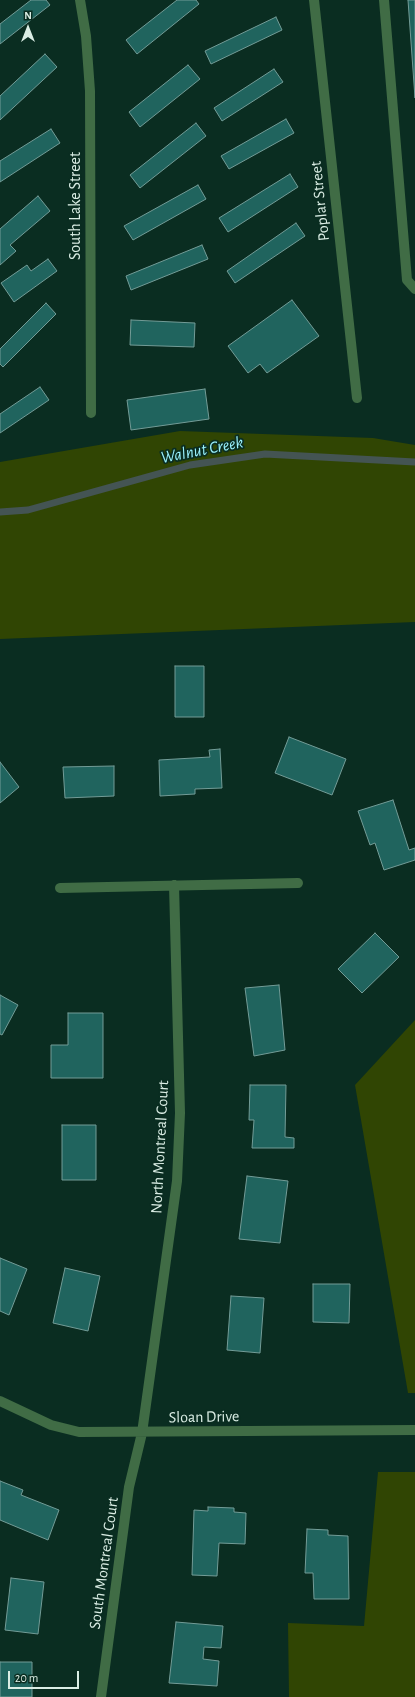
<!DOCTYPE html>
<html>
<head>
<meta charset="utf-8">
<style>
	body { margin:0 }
	#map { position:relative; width:415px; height:1697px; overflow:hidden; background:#0a2d21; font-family:"Alegreya Sans",sans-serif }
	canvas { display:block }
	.north { position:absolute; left:8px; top:8px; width:40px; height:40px; -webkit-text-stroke:3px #0a2d21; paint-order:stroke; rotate:0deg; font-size:11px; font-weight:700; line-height:16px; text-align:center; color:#daede4 }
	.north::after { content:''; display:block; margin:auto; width:14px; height:18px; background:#daede4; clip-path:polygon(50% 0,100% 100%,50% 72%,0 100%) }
	.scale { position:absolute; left:8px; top:1671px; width:71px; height:18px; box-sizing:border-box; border:2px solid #daede4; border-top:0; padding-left:5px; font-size:12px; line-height:14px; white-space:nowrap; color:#daede4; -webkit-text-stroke:3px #0a2d21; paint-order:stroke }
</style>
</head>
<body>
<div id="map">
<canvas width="415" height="1697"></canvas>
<div class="north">N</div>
<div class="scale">20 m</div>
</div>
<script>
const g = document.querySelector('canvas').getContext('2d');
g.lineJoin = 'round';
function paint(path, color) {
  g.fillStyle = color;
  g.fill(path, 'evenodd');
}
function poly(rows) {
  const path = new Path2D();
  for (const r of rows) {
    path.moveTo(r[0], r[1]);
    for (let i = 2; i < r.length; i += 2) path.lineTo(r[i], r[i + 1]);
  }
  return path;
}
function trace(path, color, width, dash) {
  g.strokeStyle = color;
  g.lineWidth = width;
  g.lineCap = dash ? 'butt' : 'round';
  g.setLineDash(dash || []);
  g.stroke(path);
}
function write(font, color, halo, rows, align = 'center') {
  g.font = font + ' "Alegreya Sans",sans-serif';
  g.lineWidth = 3.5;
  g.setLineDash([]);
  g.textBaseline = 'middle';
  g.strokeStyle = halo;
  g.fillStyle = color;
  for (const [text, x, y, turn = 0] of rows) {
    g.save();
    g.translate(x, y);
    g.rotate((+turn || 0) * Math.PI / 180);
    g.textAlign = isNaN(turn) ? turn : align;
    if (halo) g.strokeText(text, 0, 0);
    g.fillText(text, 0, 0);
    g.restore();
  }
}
const green = poly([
	[180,431,373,438,415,445,415,622,0,639,0,462],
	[415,1020,415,1393,408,1393,355,1085],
	[378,1472,415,1472,415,1697,289,1697,288,1623,364,1626]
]);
const stream = poly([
	[0,512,28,510,190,465,265,454,415,462]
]);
const building = poly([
	[31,0,46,0,50,5,0,44,0,24,31,0],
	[177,0,196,0,199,4,137,54,126,40,177,0],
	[408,0,415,0,415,98,408,0],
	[276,17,282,30,211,64,205,51,276,17],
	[45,54,57,67,0,120,0,96,45,54],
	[188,65,200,79,140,127,129,112,188,65],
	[274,69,283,82,222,121,214,108,274,69],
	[286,119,294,133,229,169,221,156,286,119],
	[196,123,206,136,140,188,130,175,196,123],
	[51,129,60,143,0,182,0,161,51,129],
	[290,174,298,187,228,232,219,218,290,174],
	[198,185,206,199,133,240,124,226,198,185],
	[38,196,50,211,10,245,16,251,0,265,0,229,38,196],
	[296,223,305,236,235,283,227,271,296,223],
	[202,245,208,259,131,290,126,276,202,245],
	[48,259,57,271,14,302,1,283,27,265,31,271,48,259],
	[292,300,319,336,267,373,260,364,248,373,228,346,292,300],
	[46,303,56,314,3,367,0,364,0,349,46,303],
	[131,320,195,323,194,347,130,345,131,320],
	[40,387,49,400,0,433,0,414,40,387],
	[205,389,209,419,131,430,127,400,205,389],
	[175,666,204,666,204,717,175,717,175,666],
	[289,737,346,759,332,795,275,773,289,737],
	[220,749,222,788,195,789,195,794,160,796,159,760,210,757,209,750,220,749],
	[0,762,19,787,0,803,0,762],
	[114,766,114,796,65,798,63,767,114,766],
	[393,800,409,850,415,848,415,860,384,870,375,843,370,845,358,811,393,800],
	[375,933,399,957,362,993,338,969,375,933],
	[279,985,285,1050,254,1056,245,988,279,985],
	[0,995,18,1005,2,1035,0,1034,0,995],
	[68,1013,103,1013,103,1078,51,1078,51,1045,68,1045,68,1013],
	[250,1085,286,1085,285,1137,294,1138,294,1148,252,1148,254,1120,249,1120,250,1085],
	[62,1125,96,1125,96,1180,62,1180,62,1125],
	[247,1176,288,1181,280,1243,239,1239,247,1176],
	[0,1258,27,1269,9,1315,0,1311,0,1258],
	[65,1268,100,1276,88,1331,53,1323,65,1268],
	[313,1284,350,1284,349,1323,313,1322,313,1284],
	[231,1296,264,1298,260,1353,227,1350,231,1296],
	[0,1481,23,1490,21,1495,59,1510,48,1540,0,1520,0,1481],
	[208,1507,234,1508,234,1512,246,1513,245,1544,219,1543,217,1576,192,1575,194,1510,208,1511,208,1507],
	[307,1529,328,1530,328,1535,348,1536,349,1599,314,1599,313,1573,305,1573,307,1529],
	[11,1578,44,1582,38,1634,5,1630,11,1578],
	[176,1622,223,1626,221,1648,204,1647,203,1659,219,1661,217,1686,169,1683,176,1622],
	[0,1662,32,1662,32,1697,0,1697,0,1662]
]);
const lane = poly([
	[384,0,407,280,415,289]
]);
const street = poly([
	[80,0,86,36,90,91,91,413],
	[314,0,357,398],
	[60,888,298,883],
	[0,1401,51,1425,79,1432,415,1430],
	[101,1697,129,1487,142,1433,177,1181,180,1113,174,885]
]);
const streetNames = [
	["Poplar Street",320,201,-96],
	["South Lake Street",75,206,-90],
	["North Montreal Court",160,1147,-87],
	["Sloan Drive",204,1417,-1],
	["South Montreal Court",104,1563,-82]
];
const waterNames = [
	["Walnut Creek",202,450,-11]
];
paint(green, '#304503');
trace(stream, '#445453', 7);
paint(building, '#20645e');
trace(building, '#739c97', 1);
trace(lane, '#406c45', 10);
trace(street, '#406c45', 10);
write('16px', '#daede4', '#0a2d21', streetNames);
write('italic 17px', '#9bf2fe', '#0a2d21', waterNames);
</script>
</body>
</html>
